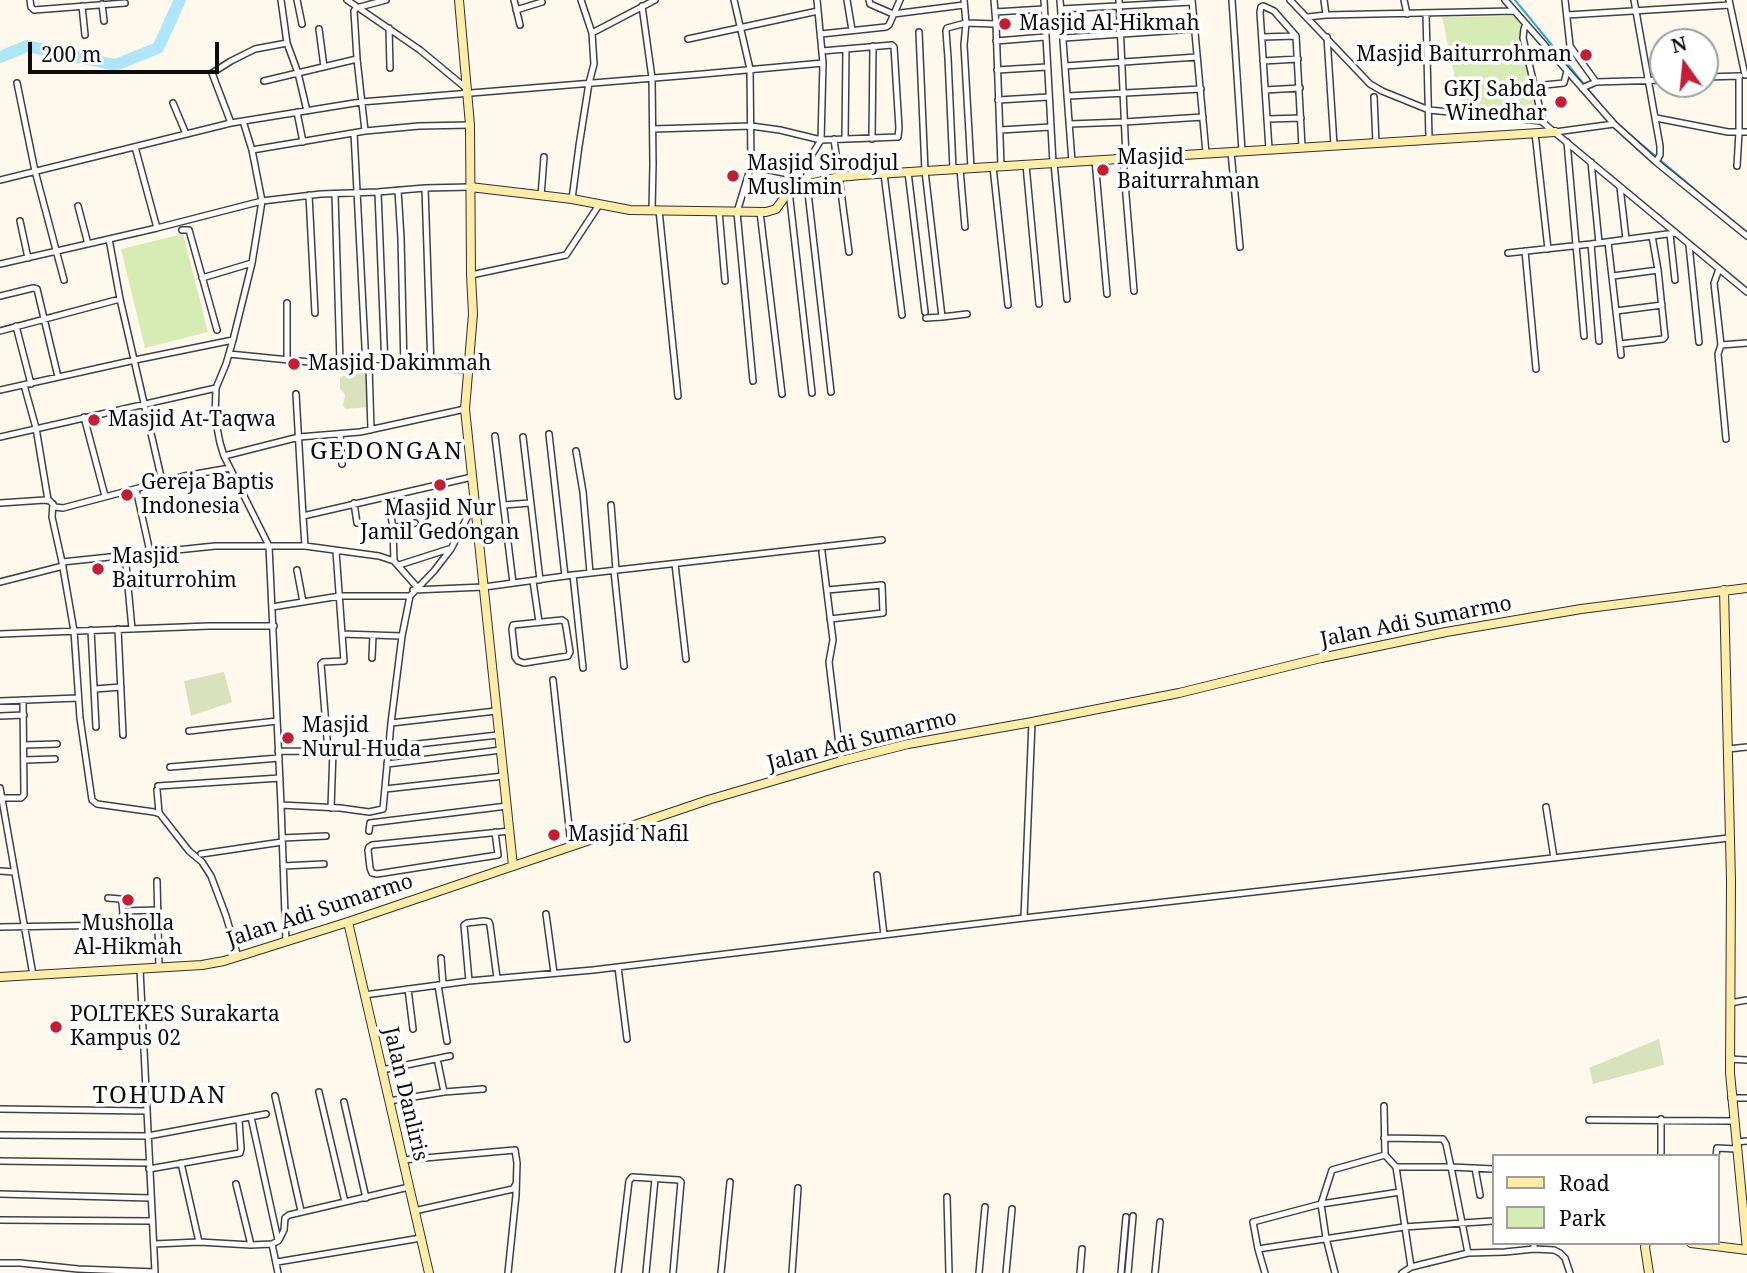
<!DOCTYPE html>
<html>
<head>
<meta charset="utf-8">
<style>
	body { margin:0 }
	#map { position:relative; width:1747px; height:1273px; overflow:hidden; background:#fff9ed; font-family:"Noto Serif",serif }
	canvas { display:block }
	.legend { position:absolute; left:1492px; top:1154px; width:228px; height:91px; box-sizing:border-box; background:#fff; border:2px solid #9e9e9e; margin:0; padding:9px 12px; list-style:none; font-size:21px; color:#0d0d0d }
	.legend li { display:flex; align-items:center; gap:14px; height:35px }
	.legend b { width:35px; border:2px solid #9e9e9e }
	.north { position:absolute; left:1649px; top:28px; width:70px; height:70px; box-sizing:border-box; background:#fff; border:2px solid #9e9e9e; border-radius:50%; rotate:345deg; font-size:19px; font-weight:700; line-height:28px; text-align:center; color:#0d0d0d }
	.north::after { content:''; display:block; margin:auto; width:24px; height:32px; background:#c41e37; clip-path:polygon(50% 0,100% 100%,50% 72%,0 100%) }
	.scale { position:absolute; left:28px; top:42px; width:191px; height:32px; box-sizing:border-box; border:4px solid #0d0d0d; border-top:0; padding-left:9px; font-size:21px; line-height:24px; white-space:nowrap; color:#0d0d0d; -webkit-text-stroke:5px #fff; paint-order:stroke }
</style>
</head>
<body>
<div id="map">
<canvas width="1747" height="1273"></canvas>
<ul class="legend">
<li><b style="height:9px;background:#ffeca8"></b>Road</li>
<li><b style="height:19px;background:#d7ebb4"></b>Park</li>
</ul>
<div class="north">N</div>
<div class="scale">200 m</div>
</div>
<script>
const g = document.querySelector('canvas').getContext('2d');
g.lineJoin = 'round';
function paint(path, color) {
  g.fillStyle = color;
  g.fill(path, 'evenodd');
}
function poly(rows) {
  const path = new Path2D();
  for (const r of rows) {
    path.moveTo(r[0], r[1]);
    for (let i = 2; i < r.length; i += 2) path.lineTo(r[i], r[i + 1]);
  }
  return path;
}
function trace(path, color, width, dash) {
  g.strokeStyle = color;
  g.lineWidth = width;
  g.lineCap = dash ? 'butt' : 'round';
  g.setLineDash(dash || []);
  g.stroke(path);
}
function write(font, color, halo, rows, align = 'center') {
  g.font = font + ' "Noto Serif",serif';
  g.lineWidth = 7;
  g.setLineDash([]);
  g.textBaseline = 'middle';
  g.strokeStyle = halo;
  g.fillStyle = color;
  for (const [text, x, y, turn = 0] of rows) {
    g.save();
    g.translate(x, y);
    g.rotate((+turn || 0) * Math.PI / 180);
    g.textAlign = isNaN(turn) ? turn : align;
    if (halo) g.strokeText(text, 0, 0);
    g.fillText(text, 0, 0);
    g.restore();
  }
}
const green = poly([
	[1514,16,1521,24,1540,116,1462,112,1442,17],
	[183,234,208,332,145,348,121,249]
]);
const cemetery = poly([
	[350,368,368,368,368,407,346,409,343,406,345,395,340,388,340,377,345,375],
	[224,672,232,702,191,716,184,681],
	[1659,1039,1664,1065,1593,1084,1589,1068]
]);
const stream = poly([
	[1515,0,1601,105],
	[1621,127,1724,214]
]);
const river = poly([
	[0,57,27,46,115,65,158,48,180,0]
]);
const street = poly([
	[30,0,31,7,34,10,125,3],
	[281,0,287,43],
	[297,0,302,24],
	[347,0,420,50,467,89],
	[514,0,520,25],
	[734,0,750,69,751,166,737,212,753,381],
	[847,0,852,30],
	[869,0,870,4,893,14,964,5],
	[964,0,966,23,964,45,971,168],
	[994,0,996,24],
	[1044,0,1053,163],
	[1060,0,1072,162],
	[1119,0,1126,158],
	[1192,0,1206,153],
	[1232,0,1242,151],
	[1290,0,1370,84,1382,91,1429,110,1541,121,1747,292],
	[1324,0,1326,15],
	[1404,0,1407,14],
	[1505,0,1614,124,1656,162,1747,236],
	[1565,0,1570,46,1596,82],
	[1634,0,1660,146,1660,155,1656,162],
	[1729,0,1745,75],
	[102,4,104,21],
	[82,6,85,35],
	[642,6,652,78,653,164,652,210],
	[1061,9,1192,2],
	[516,10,542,2],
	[995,12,1044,9],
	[1426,13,1429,139],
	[1567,15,1730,5],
	[1308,17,1326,15,1514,11],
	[1526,24,1524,29,1523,38,1543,122],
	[389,28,390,68],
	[319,29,324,67],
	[919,32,925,171,942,317,926,318],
	[592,33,655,0],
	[821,34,886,27,889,25,900,0],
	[1262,37,1296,36],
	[1327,37,1334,145],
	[1064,38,1195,29],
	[688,39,818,11],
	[996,41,1045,37],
	[1263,61,1298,59],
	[1065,66,1197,57],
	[997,70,1047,67],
	[1705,77,1740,76],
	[264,81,357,59],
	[17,83,35,171,64,280],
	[1535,86,1564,83,1567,71],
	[1582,88,1596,82,1663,80],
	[1265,90,1300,88],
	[1068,96,1201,89],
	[1374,97,1376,143],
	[998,100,1049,97],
	[173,103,186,134],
	[297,112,303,142],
	[1656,118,1728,132,1747,132],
	[1268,119,1301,118],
	[243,121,252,150,262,201,252,263,233,340,226,364,216,388,215,417,220,443,224,456,269,546,281,805,286,942],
	[231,123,212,73,231,61,255,49,287,43,298,73,307,111],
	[1070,124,1124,122,1203,117],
	[653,129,751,126,780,130,821,140,898,137,899,128,894,47,892,45,822,51],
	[1000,130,1051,127],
	[365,131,357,59,354,11,356,8,386,0],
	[1555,132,1614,124],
	[354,133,366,366],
	[1535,133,1548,249],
	[834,139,849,252],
	[845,139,846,49],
	[872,139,873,46],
	[1567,142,1584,336],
	[135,147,157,228],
	[1269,149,1260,12,1261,7,1263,6,1274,11,1296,36,1302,147],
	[252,150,365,131,419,126,470,125],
	[1231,152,1240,247],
	[1123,159,1134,291],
	[1095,160,1107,294],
	[1591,162,1599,243],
	[1054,163,1067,299],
	[1026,165,1039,304],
	[751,166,798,176],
	[1737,166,1739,132,1739,76],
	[993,167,1008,305],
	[953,169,948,58,946,31,947,28,966,23,996,24,1001,166],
	[960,169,965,227],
	[908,172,925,312],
	[884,174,902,315],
	[0,180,231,123,361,102,703,74,823,63],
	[807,184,831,392],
	[1620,187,1626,239],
	[425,188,431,368],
	[398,190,401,238,404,368],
	[790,190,821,140,823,63,817,0],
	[789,191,812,393],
	[378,192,385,367],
	[335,194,340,363],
	[309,195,315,313],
	[541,196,544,157],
	[572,199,579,146,589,83,594,64,592,33,581,0],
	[78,206,88,244],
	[659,210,678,396],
	[719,211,725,281],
	[760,212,782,394],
	[20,221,28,258],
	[182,230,189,230,217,330],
	[1670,234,1675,280],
	[109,239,120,299,162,481],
	[1608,242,1621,355],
	[1591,244,1599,341],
	[1689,245,1699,342],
	[1525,251,1536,369],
	[1508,253,1591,244,1675,233],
	[0,264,157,228,262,201,321,194,378,192,425,188,470,187],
	[1719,269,1714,283,1721,345,1718,354,1726,439],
	[471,275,566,255,599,205],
	[1613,276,1658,270],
	[202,278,252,263],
	[0,296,33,288,37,289,58,377],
	[1616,311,1662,305],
	[942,317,967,314],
	[16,326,31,384],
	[0,331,120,299],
	[1620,344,1663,339,1665,337,1658,270,1652,236],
	[1721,345,1747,343],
	[229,354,319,363,468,370],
	[287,359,287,303],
	[369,366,371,430],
	[24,385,36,428,48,500],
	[0,390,135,360,233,340],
	[296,394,303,516],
	[84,417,105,496],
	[340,434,342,464],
	[549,434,565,576],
	[495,436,513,583],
	[0,437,216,388],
	[523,437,540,580],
	[576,451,583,492,590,573],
	[224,456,299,437,360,432,465,409],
	[136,489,150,552],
	[388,497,393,528,394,561],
	[0,503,45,500,50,501,55,507,63,508,184,476,230,468],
	[354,503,357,523],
	[53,504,52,517,62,562,215,546,305,546,379,556,394,561,417,587],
	[504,505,530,503],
	[611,505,616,570],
	[393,528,415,523],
	[305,546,303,516,472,477],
	[336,551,342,634,402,636],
	[822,552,833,640,829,662,841,761],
	[125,554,132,629],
	[62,562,74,631,80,718,92,800,97,804,154,812,160,814,189,851,202,862,211,876,226,916,238,957],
	[675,564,686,659],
	[399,565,449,549],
	[297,570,303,602],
	[614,571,624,666],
	[573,575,583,668],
	[533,581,539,622],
	[0,582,63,566],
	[413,590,484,587,573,575,882,540],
	[827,590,882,585,883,613,830,619],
	[272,607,340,596,410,596],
	[562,620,565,622,566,627,570,652,568,656,524,663,518,661,515,657,512,629,513,625,562,620],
	[118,629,123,735],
	[91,630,96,727],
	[0,634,209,626,274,626],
	[372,658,373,635],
	[553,680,571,845],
	[95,689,121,687],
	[0,701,78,698],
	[0,716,24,715],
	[391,723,496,711],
	[189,731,277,721],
	[24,745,57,744],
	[391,747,498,735],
	[1728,749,1747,747],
	[278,751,389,752],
	[328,751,321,664,323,662,344,661,342,634],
	[24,760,55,759],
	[387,764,501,750],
	[170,767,279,758],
	[158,786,280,778],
	[0,788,33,975],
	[385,789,504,776],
	[157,790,159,813],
	[3,798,21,798,24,795,23,700],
	[281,805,340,808,369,812,383,809,391,723,402,636,410,596,434,571,451,549,474,504],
	[1546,807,1554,858],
	[331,808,333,751],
	[369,831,370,823,507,806],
	[495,832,498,855,377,874,372,873,370,868,368,850,369,847,372,845,510,831],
	[282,838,326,836],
	[201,854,282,842],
	[283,866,324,864],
	[0,871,14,872],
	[877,875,884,935],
	[157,881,159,968],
	[123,911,158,910],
	[546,914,554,973],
	[1024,918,1032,722],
	[0,927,120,925,123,913,122,902,120,899,108,898],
	[441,958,443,984],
	[618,967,627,1039],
	[469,981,464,925,467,923,484,921,489,922,490,925,497,978],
	[438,985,447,1041],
	[408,989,413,1029],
	[364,995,469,981,593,970,1024,918,1729,838],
	[1730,1003,1747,1000],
	[1729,1059,1747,1060],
	[438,1063,444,1092],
	[382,1070,450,1056],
	[319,1092,345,1202],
	[275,1096,301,1211],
	[1731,1098,1747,1098],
	[389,1101,444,1092,483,1089],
	[344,1102,366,1198],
	[0,1109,146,1111],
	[251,1117,278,1240],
	[1661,1119,1661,1156],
	[1589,1120,1733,1121],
	[0,1135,148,1136,266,1114],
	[1384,1138,1443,1139,1446,1144,1451,1167,1396,1167,1385,1155],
	[1736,1142,1747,1141],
	[1716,1156,1717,1148,1736,1149],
	[402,1160,515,1150,517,1163,516,1195,508,1273],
	[0,1161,149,1163],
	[181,1163,199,1242],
	[1396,1167,1411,1267],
	[1475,1168,1480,1195],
	[149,1169,240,1153,241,1149,239,1120],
	[236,1184,251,1245],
	[0,1194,150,1198],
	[947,1197,949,1273],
	[414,1211,513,1189,516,1184],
	[0,1220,152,1221],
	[1534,1243,1534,1249,1554,1250,1560,1253,1565,1258,1570,1273],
	[154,1244,199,1242,251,1245,272,1244,278,1241,280,1238,284,1230,285,1218,289,1215,409,1187],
	[272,1244,278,1273],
	[1258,1249,1404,1227,1493,1221],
	[1468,1253,1451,1167,1493,1169],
	[277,1262,421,1238],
	[0,1263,20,1263,78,1269,155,1272,140,969],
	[618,1273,629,1181,632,1177,679,1180,681,1182,673,1273],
	[646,1273,655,1179],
	[721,1273,730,1182],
	[792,1273,798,1188],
	[979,1273,985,1207],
	[1006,1273,1012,1209],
	[1080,1273,1082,1249],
	[1121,1273,1126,1217],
	[1128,1273,1133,1216],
	[1155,1273,1160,1222],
	[1265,1273,1258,1249,1253,1222,1321,1204,1332,1170,1385,1155,1384,1106],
	[1335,1273,1326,1238,1321,1204,1400,1192],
	[1402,1273,1411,1267,1468,1253,1505,1252,1534,1249]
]);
const secondary = poly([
	[459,0,470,125,471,275,473,314,465,409,513,866],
	[470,187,572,199,630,210,766,212,776,209,790,190,800,186,839,177,861,175,1555,132],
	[348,922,429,1273],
	[0,977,202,965,224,961,348,922,708,800,841,761,908,744,1032,722,1179,693,1321,658,1446,632,1581,609,1747,588],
	[1646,1243,1645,1247,1649,1273],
	[1691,1243,1747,1250,1730,1073,1731,881,1724,590]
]);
const markers = [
	[1005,24,7,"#c41e37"],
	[1586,55,7,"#c41e37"],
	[1561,102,7,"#c41e37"],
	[1103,170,7,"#c41e37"],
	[733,176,7,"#c41e37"],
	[294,364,7,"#c41e37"],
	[94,420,7,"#c41e37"],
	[440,485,7,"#c41e37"],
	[127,495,7,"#c41e37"],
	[98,569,7,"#c41e37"],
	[288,738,7,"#c41e37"],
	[554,835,7,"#c41e37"],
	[128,900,7,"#c41e37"],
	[56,1027,7,"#c41e37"]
];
const poiNames = [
	["Masjid Al-Hikmah",1019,24],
	["Masjid Baiturrohman",1572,55,"right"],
	["GKJ Sabda",1547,90,"right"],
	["Winedhar",1547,114,"right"],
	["Masjid",1117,158],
	["Baiturrahman",1117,182],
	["Masjid Sirodjul",747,164],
	["Muslimin",747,188],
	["Masjid Dakimmah",308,364],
	["Masjid At-Taqwa",108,420],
	["Gereja Baptis",141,483],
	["Indonesia",141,507],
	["Masjid Nur",440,509,"center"],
	["Jamil Gedongan",440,533,"center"],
	["Masjid",112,557],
	["Baiturrohim",112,581],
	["Masjid",302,726],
	["Nurul Huda",302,750],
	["Masjid Nafil",568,835],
	["Musholla",128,924,"center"],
	["Al-Hikmah",128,948,"center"],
	["POLTEKES Surakarta",70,1015],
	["Kampus 02",70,1039]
];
const streetNames = [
	["Jalan Adi Sumarmo",1416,622,-11],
	["Jalan Adi Sumarmo",862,741,-14],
	["Jalan Adi Sumarmo",320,911,-18],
	["Jalan Danliris",405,1094,77]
];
const quarterNames = [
	["GEDONGAN",387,452],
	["TOHUDAN",160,1096]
];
paint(green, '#d7ebb4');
paint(cemetery, '#dae2bd');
trace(stream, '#32a5d4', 2);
trace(river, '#aee5f9', 12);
trace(street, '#404040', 8);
trace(secondary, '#2f2f2f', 10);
trace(street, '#fff', 5);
trace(secondary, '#ffeca8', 8);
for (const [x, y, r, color] of markers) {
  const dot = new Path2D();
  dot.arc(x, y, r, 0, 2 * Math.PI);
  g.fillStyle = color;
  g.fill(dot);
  trace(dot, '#fff', 2.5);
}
write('21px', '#0d0d0d', '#fff', poiNames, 'left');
write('21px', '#0d0d0d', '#fff', streetNames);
g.letterSpacing = '2px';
write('24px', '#0d0d0d', '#fff', quarterNames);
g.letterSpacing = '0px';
</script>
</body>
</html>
